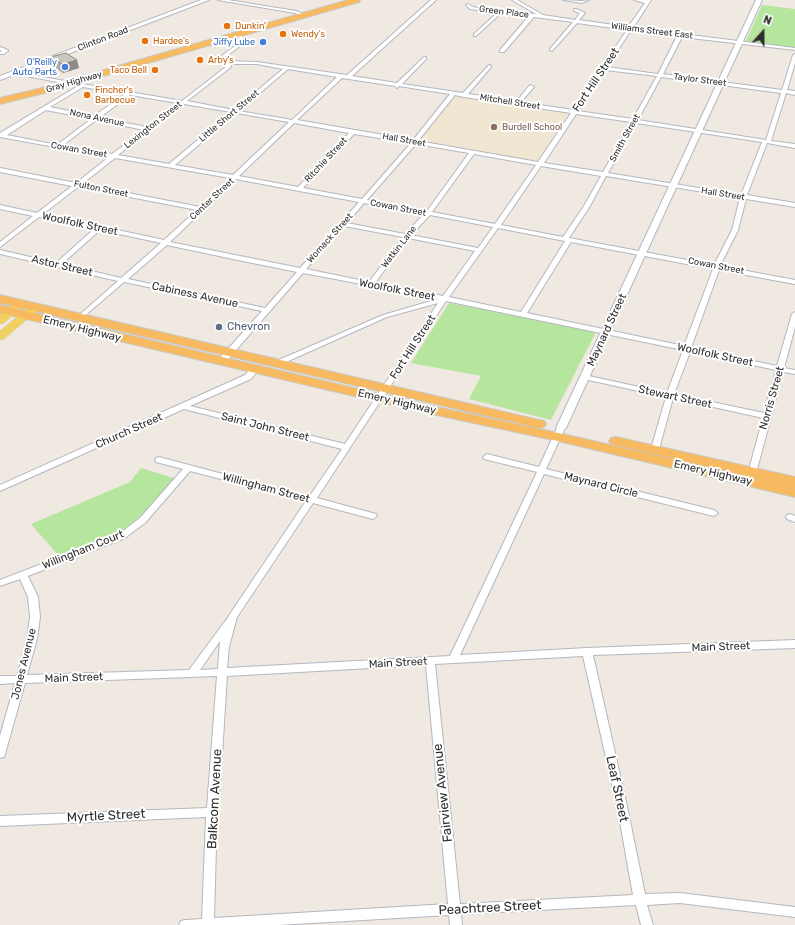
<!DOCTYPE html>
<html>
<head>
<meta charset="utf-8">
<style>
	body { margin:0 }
	#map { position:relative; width:795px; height:925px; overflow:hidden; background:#efe9e1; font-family:Rubik,sans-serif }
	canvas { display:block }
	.north { position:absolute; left:743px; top:12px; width:40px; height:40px; -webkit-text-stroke:3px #fff; paint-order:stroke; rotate:21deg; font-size:11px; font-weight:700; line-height:16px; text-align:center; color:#2e2e2e }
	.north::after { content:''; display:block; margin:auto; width:14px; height:18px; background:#2e2e2e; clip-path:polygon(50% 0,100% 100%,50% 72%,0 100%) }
</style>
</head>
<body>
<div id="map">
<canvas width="795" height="925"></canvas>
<div class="north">N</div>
</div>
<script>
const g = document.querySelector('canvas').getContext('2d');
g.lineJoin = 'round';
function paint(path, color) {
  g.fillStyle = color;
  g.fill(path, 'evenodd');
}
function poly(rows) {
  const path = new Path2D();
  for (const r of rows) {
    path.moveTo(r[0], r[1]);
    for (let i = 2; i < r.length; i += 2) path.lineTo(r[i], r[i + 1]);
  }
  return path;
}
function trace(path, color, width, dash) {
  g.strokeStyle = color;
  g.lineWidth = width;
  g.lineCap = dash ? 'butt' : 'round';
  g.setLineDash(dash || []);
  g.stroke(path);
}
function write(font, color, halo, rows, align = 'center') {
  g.font = font + ' Rubik,sans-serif';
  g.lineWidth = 4;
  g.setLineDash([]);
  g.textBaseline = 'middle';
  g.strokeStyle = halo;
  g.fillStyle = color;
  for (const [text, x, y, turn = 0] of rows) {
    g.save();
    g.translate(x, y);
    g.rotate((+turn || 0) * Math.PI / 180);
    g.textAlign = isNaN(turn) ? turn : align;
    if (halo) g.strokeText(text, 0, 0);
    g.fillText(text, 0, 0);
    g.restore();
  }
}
const education = poly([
	[455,95,569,113,538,161,417,141]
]);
const green = poly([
	[762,5,795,9,795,48,746,41],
	[449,303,522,316,590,331,595,334,551,420,469,399,481,376,411,363],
	[141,468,177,479,128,528,58,555,31,524,130,482]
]);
const minor = poly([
	[218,0,228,0,296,11,306,15,304,16,295,13,218,0],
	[431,0,436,0,352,76,397,83,424,57,426,57,426,59,402,84,463,93,489,65,491,66,491,67,468,94,517,101,529,86,531,85,534,87,521,102,573,110,627,30,577,23,552,51,550,50,550,49,573,22,534,17,504,52,500,52,500,50,529,16,501,13,476,36,474,36,474,34,497,13,470,9,466,5,468,4,473,7,482,9,536,14,512,0,517,0,543,15,575,20,580,13,574,11,574,9,576,9,585,13,579,20,628,27,645,3,634,0,651,0,633,28,795,48,795,50,682,37,663,74,782,90,793,55,795,54,795,63,787,90,795,91,795,95,786,93,771,141,795,144,795,148,767,143,747,195,795,203,795,207,746,199,738,230,720,266,795,280,795,284,719,270,691,348,777,366,792,314,795,312,795,327,784,368,795,370,795,374,783,372,755,477,751,480,747,477,763,418,673,398,659,449,655,452,651,449,666,397,584,379,580,377,584,375,667,393,683,350,446,301,317,498,376,514,377,516,373,519,313,503,237,617,229,647,227,668,450,656,537,472,484,459,483,457,487,454,539,467,557,428,561,426,564,426,565,428,546,469,714,510,718,513,714,516,544,474,460,655,587,648,795,640,795,648,593,655,628,811,645,894,680,893,795,907,795,917,680,903,647,905,653,925,641,925,636,905,461,914,462,925,450,925,449,915,278,925,179,925,181,921,185,920,202,919,206,817,0,826,0,816,207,808,217,676,25,683,5,754,4,757,0,758,0,736,15,683,0,684,0,676,17,676,27,639,30,617,28,597,20,579,0,586,0,580,119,534,140,518,183,469,156,462,155,460,156,458,159,457,309,497,342,449,184,409,0,491,0,485,245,375,252,367,255,367,259,369,251,379,190,406,345,444,438,303,387,317,277,366,274,366,273,364,274,362,383,315,438,299,372,286,370,287,367,285,303,273,224,364,218,364,217,362,218,360,262,311,124,282,81,319,77,319,76,318,77,317,118,281,0,254,0,250,56,263,94,229,39,217,0,247,0,242,33,216,0,209,0,205,37,213,72,186,0,172,0,168,76,183,109,157,0,137,0,133,78,86,11,73,13,72,182,101,227,66,219,58,240,42,240,39,235,34,237,33,244,38,244,43,224,58,228,61,257,62,347,75,431,0],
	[631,30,677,36,658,74,607,67,631,30],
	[231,64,257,64,283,69,234,110,187,101,231,67,231,64],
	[288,69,337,77,292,120,239,111,288,69],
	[605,70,657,76,633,119,578,111,605,70],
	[661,77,781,93,766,140,638,120,661,77],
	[342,78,395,86,397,88,399,86,450,94,413,140,297,120,342,78],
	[83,87,125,94,94,116,50,107,83,87],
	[130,95,178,103,147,127,99,118,130,95],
	[455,95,464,97,571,113,538,162,418,141,455,95],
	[184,104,231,112,169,164,118,155,184,104],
	[46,110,91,119,57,145,7,135,46,110],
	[236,113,289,122,233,175,175,165,236,113],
	[576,114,631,122,603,172,544,163,576,114],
	[96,120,144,130,112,154,62,146,96,120],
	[294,123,349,133,298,187,239,176,294,123],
	[636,123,762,142,741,195,608,173,636,123],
	[354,134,411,143,362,199,303,188,354,134],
	[416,144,469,153,427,211,367,200,416,144],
	[474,154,536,165,495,224,432,212,474,154],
	[115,158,230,178,200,207,82,184,115,158],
	[541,166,601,176,584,206,563,237,501,225,541,166],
	[606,176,740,198,732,230,714,265,569,238,590,206,606,176],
	[236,179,299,191,359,202,300,268,170,242,236,179],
	[78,187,197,210,164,240,43,214,78,187],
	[364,203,424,214,405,234,347,223,364,203],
	[430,215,493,227,478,248,411,235,430,215],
	[344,226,403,237,369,282,306,269,344,226],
	[498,228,565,241,521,312,449,297,498,228],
	[100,230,161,243,121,278,62,264,100,230],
	[408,238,475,251,443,296,375,283,408,238],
	[571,242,713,269,684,346,527,313,571,242],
	[167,245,233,259,297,272,265,308,128,279,167,245],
	[690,352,776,370,764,413,674,394,690,352],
	[190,471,306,501,230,614,227,619,226,620,189,670,27,675,37,639,40,617,38,597,28,576,125,538,146,522,190,471],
	[220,641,218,669,200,670,220,641],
	[583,656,618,811,633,895,460,904,435,664,583,656],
	[426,665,448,904,214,918,217,812,220,787,227,676,426,665],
	[563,0,582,1,589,0,582,3,563,0],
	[0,47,8,50,8,51,4,54,0,54,0,52,2,51,0,50,0,47],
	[790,514,795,516,795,522,787,519,786,517,787,515,790,514]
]);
const tertiary = poly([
	[201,0,209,0,0,80,0,76,201,0],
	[756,0,762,0,566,428,561,431,558,430,556,428,756,0]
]);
const primary = poly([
	[19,301,23,302,24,304,23,306,4,323,0,324,0,315,15,302,19,301],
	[35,304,39,305,41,307,39,309,4,339,0,340,0,331,31,305,35,304]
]);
const trunk = poly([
	[348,0,360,0,359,2,44,93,0,104,0,98,38,89,348,0],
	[0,295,539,420,544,421,546,424,544,427,539,428,0,303,0,295],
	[0,305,418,403,558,433,795,487,795,497,558,441,418,411,0,313,0,305],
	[616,437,795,477,795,487,611,444,609,441,611,438,616,437]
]);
const wall = poly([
	[51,57,79,68,63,73,52,66]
]);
const shadedWall = poly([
	[77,60,79,68,63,73,62,64]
]);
const building = poly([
	[66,53,77,60,62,64,51,57,66,53]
]);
const markers = [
	[227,26,4,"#e8710a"],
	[283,34,4,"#e8710a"],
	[145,41,4,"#e8710a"],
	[263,42,4,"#3f7fe0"],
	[200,60,4,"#e8710a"],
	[65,67,4,"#3f7fe0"],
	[155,70,4,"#e8710a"],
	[87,95,4,"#e8710a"],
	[494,127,4,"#8d6e63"],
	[219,327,4,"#5c6f8a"]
];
const farStreetnames = [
	["Green Place",504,12,7],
	["Williams Street East",652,31,7],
	["Clinton Road",103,39,-21],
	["Taylor Street",700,80,7],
	["Gray Highway",74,82,-16],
	["Mitchell Street",510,102,9],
	["Little Short Street",229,116,-40],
	["Nona Avenue",97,118,12],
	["Lexington Street",153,125,-38],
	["Smith Street",625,138,-61],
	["Hall Street",404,140,10],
	["Cowan Street",79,150,10],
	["Ritchie Street",326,160,-47],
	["Fulton Street",101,189,11],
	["Hall Street",723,194,9],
	["Center Street",212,199,-43],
	["Cowan Street",398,208,11],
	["Womack Street",330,238,-48],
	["Watkin Lane",399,247,-52],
	["Cowan Street",716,266,11]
];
const farFoodnames = [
	["Dunkin'",235,26],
	["Wendy's",291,34],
	["Hardee's",153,41],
	["Arby's",208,60],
	["Taco Bell",147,70,"right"],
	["Fincher's",95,90],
	["Barbecue",95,100]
];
const farShopnames = [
	["Jiffy Lube",255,42],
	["O'Reilly",57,62],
	["Auto Parts",57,72]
];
const farEducationnames = [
	["Burdell School",502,127]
];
const streetNames = [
	["Fort Hill Street",596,80,-56],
	["Woolfolk Street",80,224,12],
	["Astor Street",62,266,13],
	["Woolfolk Street",397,290,11],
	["Cabiness Avenue",195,295,12],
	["Emery Highway",82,329,14],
	["Maynard Street",607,330,-65],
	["Fort Hill Street",413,347,-57],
	["Woolfolk Street",715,355,12],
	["Stewart Street",675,397,12],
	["Norris Street",772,398,-74],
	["Emery Highway",397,402,13],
	["Saint John Street",265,427,14],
	["Church Street",129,431,-24],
	["Emery Highway",713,473,13],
	["Maynard Circle",601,485,14],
	["Willingham Street",266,488,15],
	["Willingham Court",83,550,-22],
	["Main Street",721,647,-2],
	["Main Street",398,663,-3],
	["Jones Avenue",24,664,-76],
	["Main Street",74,678,-2]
];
const serviceNames = [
	["Chevron",227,327]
];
const nearStreetnames = [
	["Leaf Street",617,789,78],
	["Fairview Avenue",443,793,-96],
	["Balkcom Avenue",215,799,-87],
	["Myrtle Street",106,816,-3],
	["Peachtree Street",490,908,-3]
];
paint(education, '#f0e6d1');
paint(green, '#b6e59e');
trace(minor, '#b4b7c1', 2);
trace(tertiary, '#b4b7c1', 2);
trace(primary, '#c9c9c9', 1);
trace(trunk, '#c9c9c9', 2);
paint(minor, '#fff');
paint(tertiary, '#fff');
paint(primary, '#f2d163');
paint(trunk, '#f8ba60');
paint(wall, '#afaba4');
paint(shadedWall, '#8e8b86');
paint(building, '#cbc7bf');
trace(building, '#8e8b86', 1);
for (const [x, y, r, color] of markers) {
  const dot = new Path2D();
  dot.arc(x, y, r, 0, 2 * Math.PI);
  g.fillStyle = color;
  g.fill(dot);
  trace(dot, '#fff', 1.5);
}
write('9px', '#2e2e2e', '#fff', farStreetnames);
write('9px', '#c56008', '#fff', farFoodnames, 'left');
write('9px', '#366cbe', '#fff', farShopnames, 'right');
write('9px', '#785e54', '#fff', farEducationnames, 'left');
write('11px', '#2e2e2e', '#fff', streetNames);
write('11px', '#4e5e75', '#fff', serviceNames, 'left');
write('13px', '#2e2e2e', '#fff', nearStreetnames);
</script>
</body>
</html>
